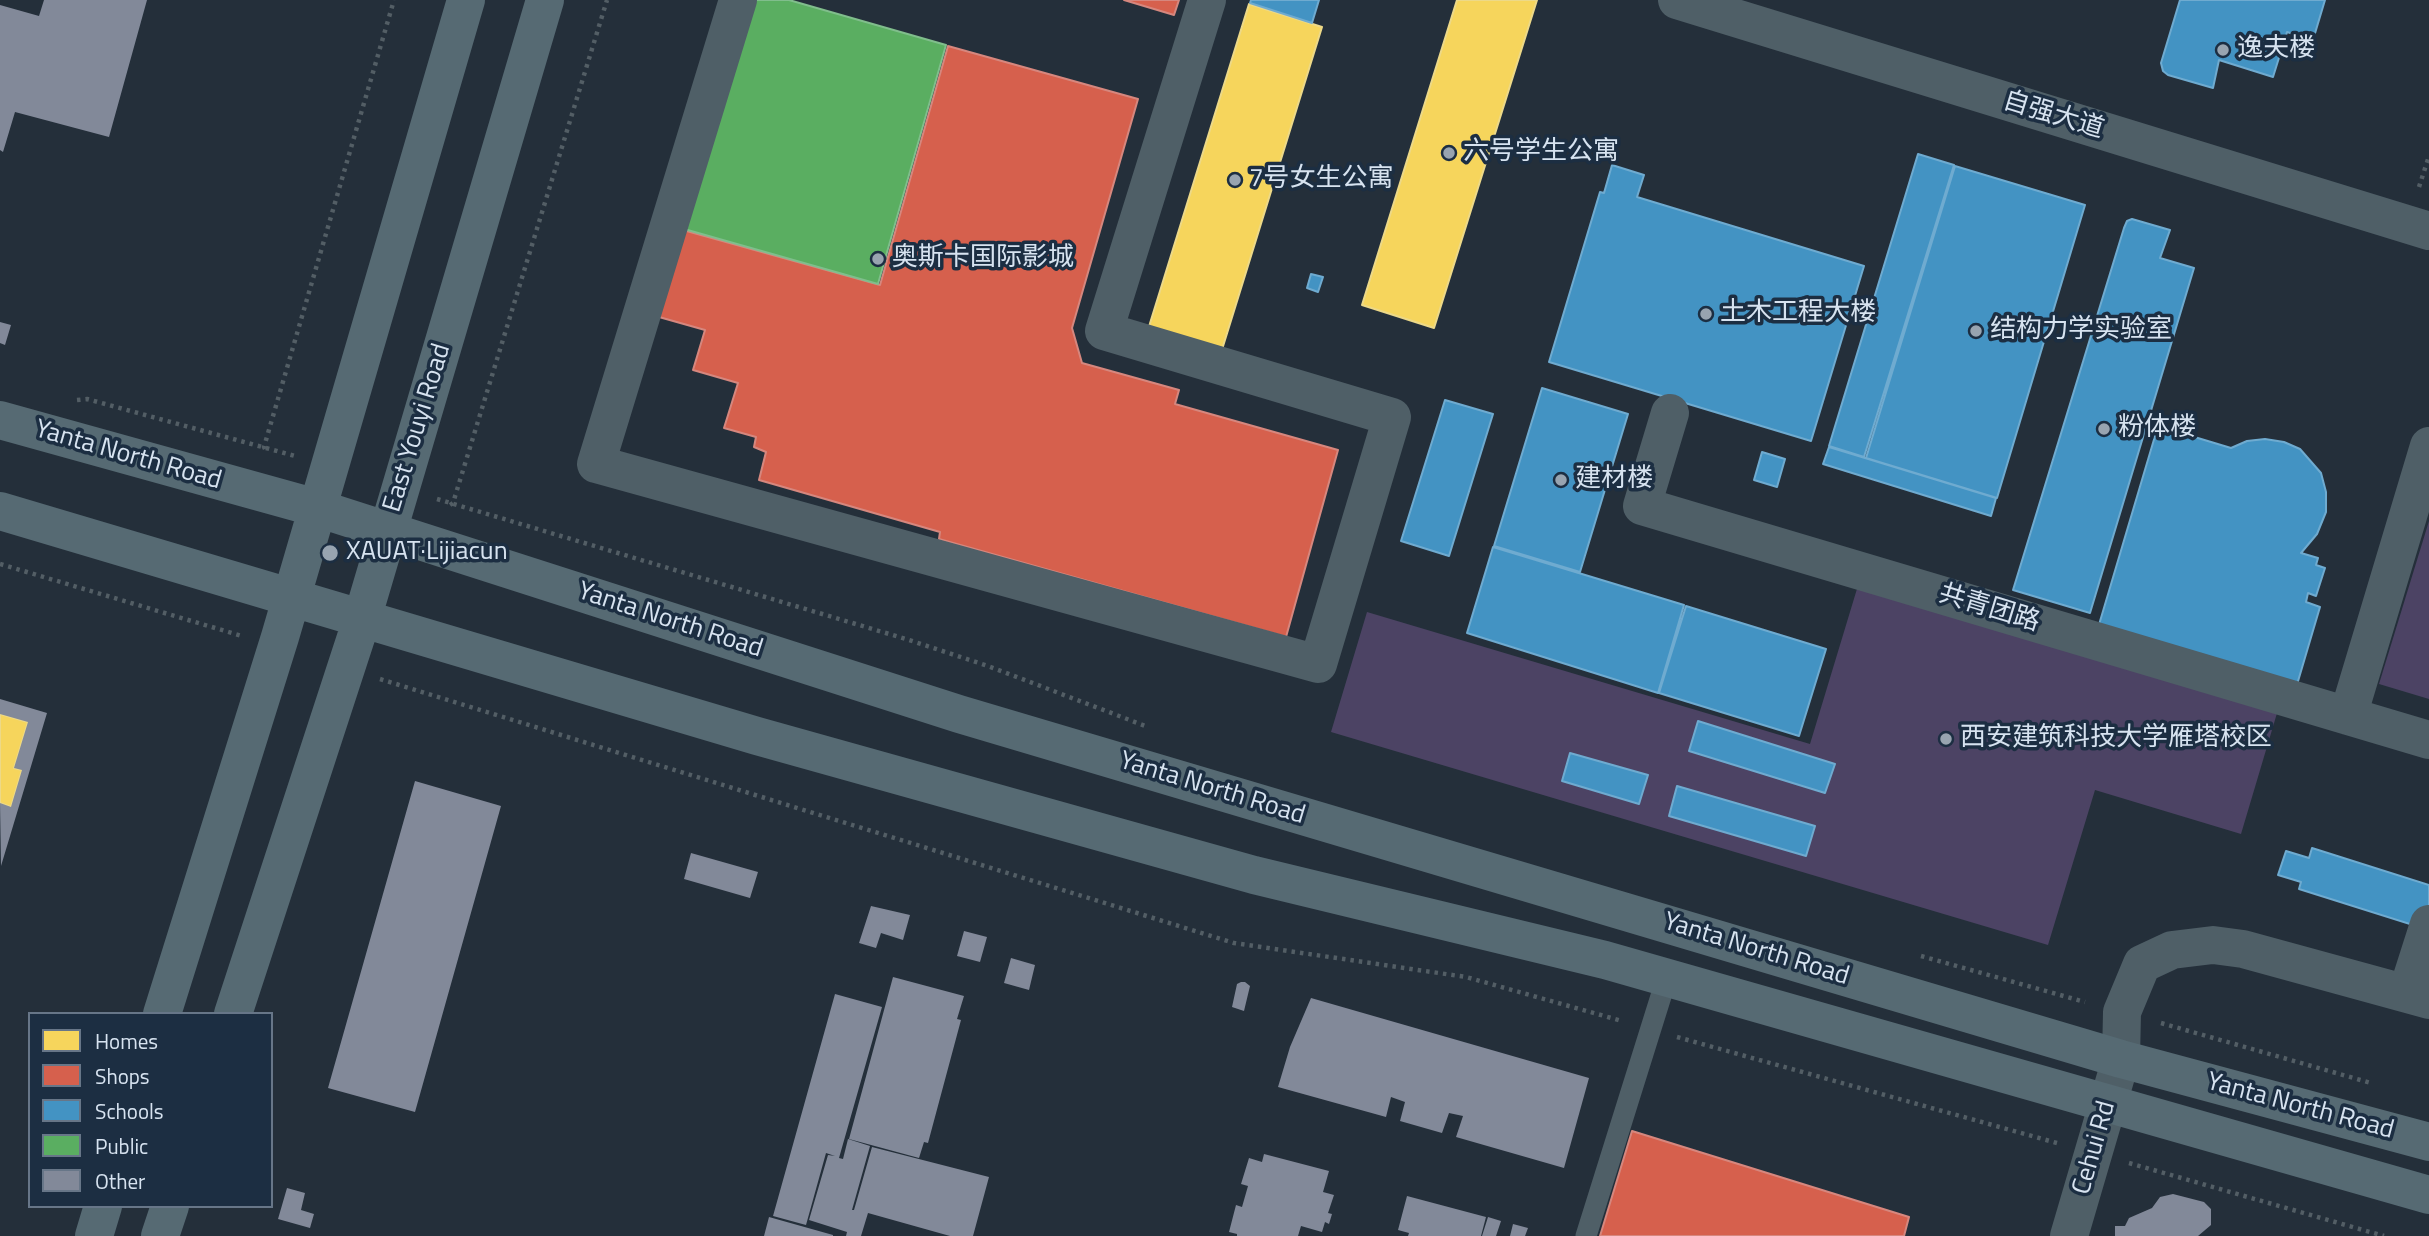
<!DOCTYPE html>
<html>
<head>
<meta charset="utf-8">
<style>
	body { margin:0 }
	#map { position:relative; width:2429px; height:1236px; overflow:hidden; background:#242f3a; font-family:"Titillium Web",sans-serif }
	canvas { display:block }
	.legend { position:absolute; left:28px; top:1012px; width:245px; height:196px; box-sizing:border-box; background:#1c2e42; border:2px solid #677688; margin:0; padding:9px 12px; list-style:none; font-size:21px; color:#d7e3f0 }
	.legend li { display:flex; align-items:center; gap:14px; height:35px }
	.legend b { width:35px; border:2px solid #677688 }
</style>
</head>
<body>
<div id="map">
<canvas width="2429" height="1236"></canvas>
<ul class="legend">
<li><b style="height:19px;background:#f6d55c"></b>Homes</li>
<li><b style="height:19px;background:#d6604d"></b>Shops</li>
<li><b style="height:19px;background:#4393c3"></b>Schools</li>
<li><b style="height:19px;background:#5aae61"></b>Public</li>
<li><b style="height:19px;background:#828999"></b>Other</li>
</ul>
</div>
<script>
const g = document.querySelector('canvas').getContext('2d');
g.lineJoin = 'round';
function paint(path, color) {
  g.fillStyle = color;
  g.fill(path, 'evenodd');
}
function poly(rows) {
  const path = new Path2D();
  for (const r of rows) {
    path.moveTo(r[0], r[1]);
    for (let i = 2; i < r.length; i += 2) path.lineTo(r[i], r[i + 1]);
  }
  return path;
}
function trace(path, color, width, dash) {
  g.strokeStyle = color;
  g.lineWidth = width;
  g.lineCap = dash ? 'butt' : 'round';
  g.setLineDash(dash || []);
  g.stroke(path);
}
function write(font, color, halo, rows, align = 'center') {
  g.font = font + ' "Titillium Web","Noto Sans SC",sans-serif';
  g.lineWidth = 7;
  g.setLineDash([]);
  g.textBaseline = 'middle';
  g.strokeStyle = halo;
  g.fillStyle = color;
  for (const [text, x, y, turn = 0] of rows) {
    g.save();
    g.translate(x, y);
    g.rotate((+turn || 0) * Math.PI / 180);
    g.textAlign = isNaN(turn) ? turn : align;
    if (halo) g.strokeText(text, 0, 0);
    g.fillText(text, 0, 0);
    g.restore();
  }
}
const green = poly([
	[2429,521,2429,699,2379,684],
	[1863,569,2283,693,2241,834,2095,790,2048,945,1331,732,1367,612,1810,744]
]);
const homes = poly([
	[1457,0,1537,0,1434,328,1362,305,1457,0],
	[1249,4,1322,27,1220,356,1147,333,1249,4],
	[0,714,28,722,14,768,22,770,11,807,0,803,0,714]
]);
const shops = poly([
	[1124,0,1179,0,1174,15,1124,0],
	[948,46,1138,99,1072,328,1082,363,1179,390,1175,404,1338,450,1286,637,939,539,940,532,759,480,766,452,754,447,756,437,724,428,738,383,693,370,705,330,659,317,683,230,880,285,948,46],
	[1632,1131,1909,1217,1904,1236,1600,1236,1632,1131]
]);
const schools = poly([
	[1251,0,1319,0,1312,23,1250,3,1251,0],
	[2180,0,2325,0,2313,40,2287,32,2273,77,2219,60,2213,88,2168,75,2163,71,2161,63,2180,0],
	[1918,154,1954,165,1864,457,1829,446,1918,154],
	[1612,165,1644,175,1637,197,1864,266,1811,441,1549,362,1600,192,1604,193,1612,165],
	[1955,166,2085,205,1997,498,1866,458,1955,166],
	[2132,219,2170,230,2160,258,2194,268,2090,613,2013,590,2124,228,2127,221,2132,219],
	[1311,274,1323,277,1318,292,1307,288,1311,274],
	[1542,388,1628,414,1580,572,1494,546,1542,388],
	[1445,400,1493,414,1449,556,1401,541,1445,400],
	[2158,426,2231,448,2247,441,2265,439,2284,442,2300,449,2321,473,2326,492,2326,512,2317,534,2301,553,2318,558,2316,565,2325,568,2316,596,2308,593,2306,602,2320,607,2296,688,2098,628,2158,426],
	[1829,447,1996,498,1991,516,1823,464,1829,447],
	[1762,452,1785,459,1777,487,1754,480,1762,452],
	[1493,547,1684,605,1658,693,1467,633,1493,547],
	[1686,606,1826,649,1799,736,1659,693,1686,606],
	[1698,721,1835,764,1825,793,1689,751,1698,721],
	[1570,753,1648,775,1639,804,1562,781,1570,753],
	[1677,786,1815,826,1806,856,1669,816,1677,786],
	[2312,848,2429,885,2429,930,2299,889,2301,882,2278,875,2286,851,2309,858,2312,848]
]);
const public = poly([
	[749,0,789,0,946,45,878,284,684,229,749,0]
]);
const building = poly([
	[44,0,147,0,109,137,15,112,3,152,0,150,0,5,39,16],
	[0,322,11,325,5,345,0,343],
	[0,699,47,713,1,866,0,803,11,807,22,770,14,768,28,722,0,714],
	[415,781,501,806,415,1112,328,1088],
	[691,853,758,872,750,898,684,879],
	[871,906,910,915,903,940,881,933,876,948,859,943],
	[964,931,987,937,980,962,957,956],
	[1011,958,1035,965,1029,990,1004,983],
	[893,977,964,996,957,1019,961,1020,928,1143,924,1142,919,1158,849,1139],
	[1241,982,1245,982,1250,986,1244,1011,1232,1007,1237,984],
	[835,994,882,1007,839,1158,843,1159,848,1139,870,1146,852,1210,854,1210,872,1147,989,1177,973,1236,950,1236,868,1213,861,1236,846,1236,847,1232,809,1220,828,1155,835,1156,826,1153,806,1225,773,1216],
	[1311,998,1589,1078,1564,1168,1456,1137,1463,1116,1449,1113,1442,1133,1400,1121,1405,1102,1391,1097,1386,1117,1278,1087,1290,1047],
	[1264,1154,1329,1171,1323,1192,1334,1195,1328,1213,1332,1214,1329,1224,1325,1222,1322,1232,1301,1226,1298,1236,1237,1236,1237,1234,1229,1232,1236,1205,1242,1207,1248,1186,1241,1184,1249,1158,1262,1162],
	[287,1188,305,1193,301,1210,314,1214,310,1228,278,1219],
	[2173,1194,2204,1202,2211,1209,2211,1225,2198,1236,2115,1236,2115,1226,2125,1226,2129,1218,2152,1208,2160,1197],
	[1407,1196,1486,1217,1481,1236,1408,1236,1409,1233,1398,1230],
	[769,1217,833,1235,833,1236,764,1236],
	[1488,1217,1501,1221,1496,1236,1482,1236],
	[1513,1224,1528,1228,1525,1236,1510,1236]
]);
const path = poly([
	[2419,187,2429,156],
	[77,400,87,399,295,456],
	[265,449,264,447,394,0],
	[437,499,906,639,988,666,1148,727],
	[450,505,453,503,607,0],
	[0,564,242,636],
	[380,679,1234,943,1466,977,1622,1021],
	[1921,956,2085,1002],
	[2161,1023,2371,1083],
	[1677,1037,2057,1143],
	[2129,1163,2384,1236]
]);
const service = poly([
	[1586,1236,1667,977]
]);
const minor = poly([
	[738,0,596,464,1318,664,1392,417,1104,331,1207,0],
	[1677,0,2429,231],
	[1670,413,1642,506,2429,740],
	[2348,716,2429,446],
	[2407,993,2429,924],
	[2121,1059,2122,1012,2142,964,2172,950,2213,945,2243,949,2429,1000]
]);
const tertiary = poly([
	[2069,1236,2121,1059]
]);
const secondary = poly([
	[0,420,317,508,959,714,2121,1059,2429,1142],
	[0,511,757,736,1254,875,1605,960,2429,1195],
	[162,1014,280,637,466,0],
	[233,1014,362,619,545,0],
	[94,1236,103,1206],
	[160,1236,170,1206]
]);
const markers = [
	[2223,50,7,"#98a4b0"],
	[1449,153,7,"#98a4b0"],
	[1235,180,7,"#98a4b0"],
	[878,259,7,"#98a4b0"],
	[1706,314,7,"#98a4b0"],
	[1976,331,7,"#98a4b0"],
	[2104,429,7,"#98a4b0"],
	[1561,480,7,"#98a4b0"],
	[330,553,9,"#98a4b0"],
	[1946,739,7,"#98a4b0"]
];
const poiNames = [
	["逸夫楼",2237,50],
	["六号学生公寓",1463,153],
	["7号女生公寓",1249,180],
	["奥斯卡国际影城",892,259],
	["土木工程大楼",1720,314],
	["结构力学实验室",1990,331],
	["粉体楼",2118,429],
	["建材楼",1575,480],
	["XAUAT·Lijiacun",346,553],
	["西安建筑科技大学雁塔校区",1960,739]
];
const streetNames = [
	["自强大道",2053,116,17],
	["East Youyi Road",418,428,-73],
	["Yanta North Road",128,456,16],
	["共青团路",1989,609,17],
	["Yanta North Road",670,621,18],
	["Yanta North Road",1212,789,17],
	["Yanta North Road",1756,950,17],
	["Yanta North Road",2300,1107,15],
	["Cehui Rd",2095,1148,-74]
];
paint(green, '#4c4364');
paint(homes, '#f6d55c');
trace(homes, '#edd988', 2);
paint(shops, '#d6604d');
trace(shops, '#d6877e', 2);
paint(schools, '#4393c3');
trace(schools, '#6fabd0', 2);
paint(public, '#5aae61');
trace(public, '#80be8c', 2);
paint(building, '#828999');
trace(path, '#535e65', 4.5, [3.5, 5]);
trace(service, '#4f5f67', 21);
trace(minor, '#4f5f67', 38);
trace(tertiary, '#4f5f67', 38);
trace(secondary, '#566a73', 38);
for (const [x, y, r, color] of markers) {
  const dot = new Path2D();
  dot.arc(x, y, r, 0, 2 * Math.PI);
  g.fillStyle = color;
  g.fill(dot);
  trace(dot, '#1c2e42', 2.5);
}
write('26px', '#d7e3f0', '#1c2e42', poiNames, 'left');
write('26px', '#d7e3f0', '#1c2e42', streetNames);
</script>
</body>
</html>
